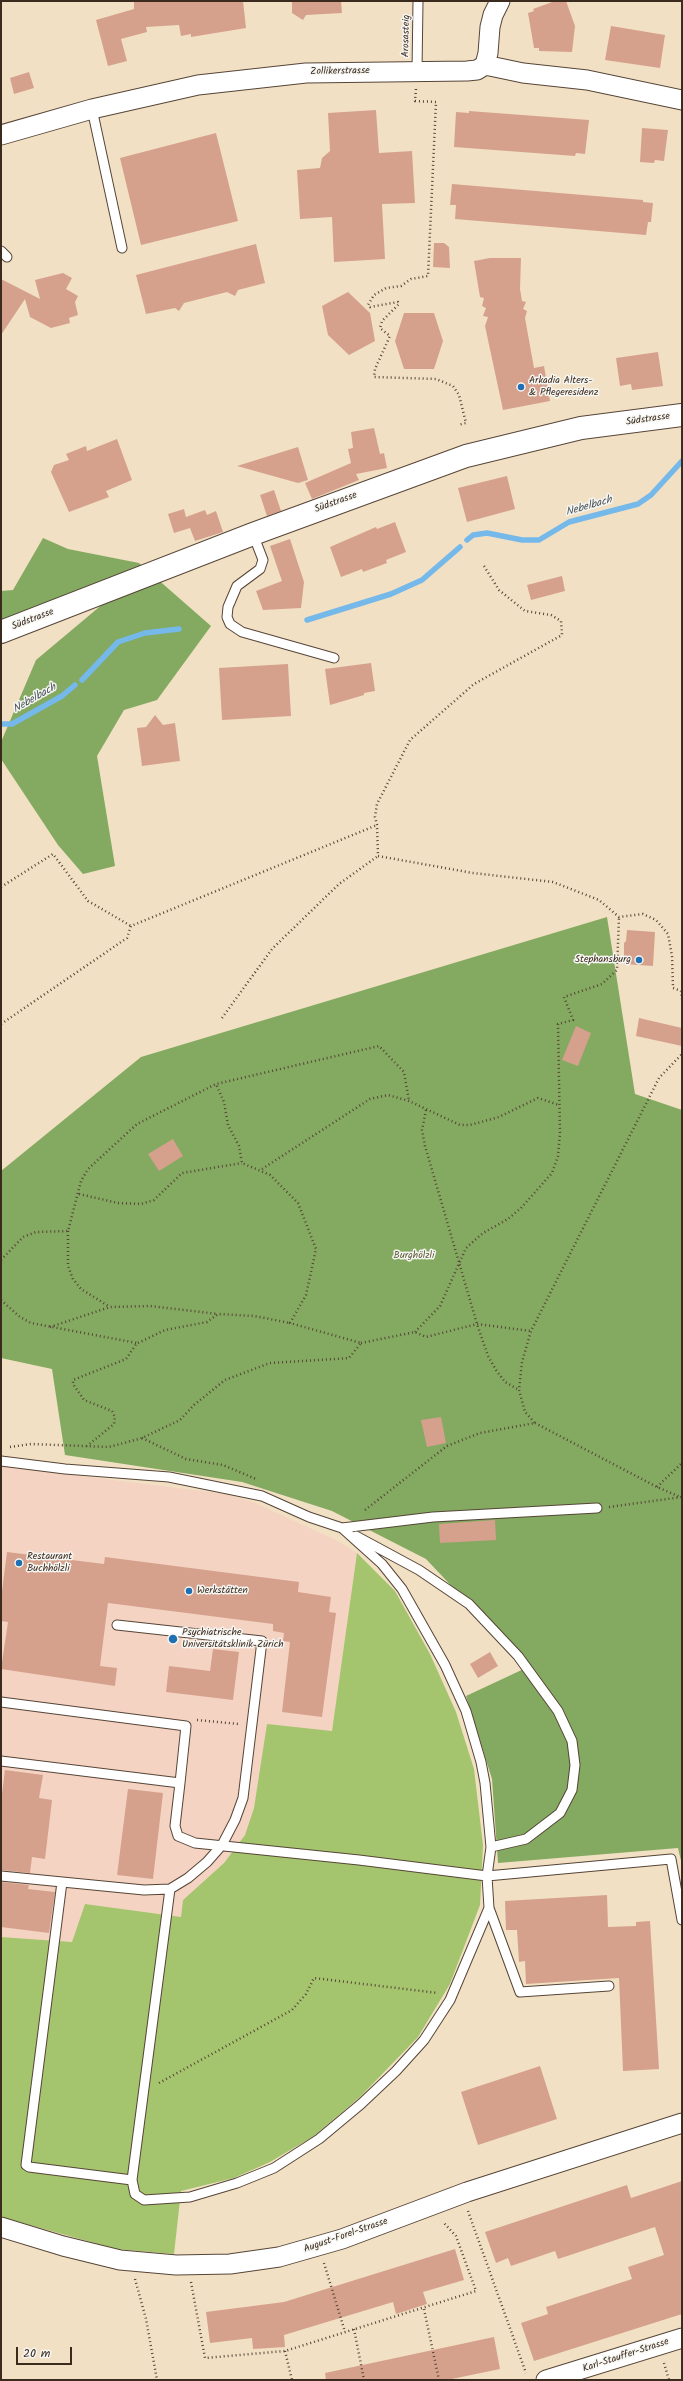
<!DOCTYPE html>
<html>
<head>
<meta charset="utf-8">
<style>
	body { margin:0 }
	#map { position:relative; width:683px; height:2381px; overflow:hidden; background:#f2e0c4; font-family:Kalam,sans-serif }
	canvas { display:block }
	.frame { position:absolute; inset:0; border:2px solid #3b2a1e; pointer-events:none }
	.scale { position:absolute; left:16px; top:2347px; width:56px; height:18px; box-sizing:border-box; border:2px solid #3b2a1e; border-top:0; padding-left:5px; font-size:12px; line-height:14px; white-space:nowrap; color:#3b2a1e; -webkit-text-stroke:3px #f6f6f2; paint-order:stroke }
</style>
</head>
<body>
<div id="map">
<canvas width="683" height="2381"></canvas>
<div class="frame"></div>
<div class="scale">20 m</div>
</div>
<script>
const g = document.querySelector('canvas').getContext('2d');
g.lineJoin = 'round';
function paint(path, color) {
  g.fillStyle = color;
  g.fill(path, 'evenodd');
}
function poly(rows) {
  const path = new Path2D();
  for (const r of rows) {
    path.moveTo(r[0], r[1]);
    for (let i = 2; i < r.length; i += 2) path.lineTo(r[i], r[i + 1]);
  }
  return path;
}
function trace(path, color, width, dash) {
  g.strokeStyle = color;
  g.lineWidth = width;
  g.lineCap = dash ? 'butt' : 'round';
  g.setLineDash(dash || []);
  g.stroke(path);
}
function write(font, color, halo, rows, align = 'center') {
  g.font = font + ' Kalam,sans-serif';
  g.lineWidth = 3;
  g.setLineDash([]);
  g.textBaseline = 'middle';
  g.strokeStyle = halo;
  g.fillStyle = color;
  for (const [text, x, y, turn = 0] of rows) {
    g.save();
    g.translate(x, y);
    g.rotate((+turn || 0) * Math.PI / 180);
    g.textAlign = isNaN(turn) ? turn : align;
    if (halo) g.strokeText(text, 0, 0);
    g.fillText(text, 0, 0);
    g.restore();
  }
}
const built = poly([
	[1,1466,226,1494,253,1502,336,1540,357,1553,332,1731,254,1808,245,1835,224,1863,183,1900,181,1917,85,1904,72,1942,1,1937]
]);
const green = poly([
	[357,1553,395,1591,430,1654,456,1712,474,1769,483,1845,480,1905,450,1984,418,2037,360,2097,314,2136,270,2162,234,2178,181,2191,174,2254,116,2249,1,2217,1,1937,72,1942,85,1904,181,1917,183,1900,224,1863,245,1835,254,1808,267,1724,332,1731]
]);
const forest = poly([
	[43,538,68,549,139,563,211,626,157,700,124,710,97,756,115,866,83,874,58,845,1,759,1,742,36,660,141,572,1,620,1,591,13,590],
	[607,917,635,1094,682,1110,682,1865,678,1848,498,1863,492,1779,466,1696,528,1667,426,1559,332,1511,242,1482,65,1455,52,1369,1,1358,1,1171,141,1057]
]);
const stream = poly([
	[467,540,473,535,487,533,522,540,539,540,569,522,638,504,651,495,682,461],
	[307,620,391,594,422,580,460,547],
	[82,680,118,642,145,633,179,629],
	[1,724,12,724,62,696,75,685]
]);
const building = poly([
	[134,1,243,1,246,28,191,37,191,34,181,36,179,25,146,27,147,32,121,39,127,61,108,66,96,20,134,9],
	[292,1,341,1,342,13,306,15,303,20,292,13],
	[555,1,566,1,575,26,572,52,539,51,539,48,534,48,528,13,534,11,533,9],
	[611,26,665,35,660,68,605,60],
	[29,72,34,88,14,94,10,78],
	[376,110,379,153,412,151,415,203,382,204,385,259,334,262,332,217,300,219,297,170,320,168,322,158,330,151,328,113],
	[469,111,589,120,585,154,576,153,575,156,454,147,456,112,469,113],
	[642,128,668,130,664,161,655,160,654,163,640,162],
	[216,133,238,221,141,245,120,158],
	[452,184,643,200,643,202,653,203,651,222,648,222,646,235,455,219,456,205,450,205],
	[434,243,444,243,449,247,450,268,433,267],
	[256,244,265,283,238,290,235,296,227,292,184,303,179,311,175,308,146,314,136,275],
	[490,258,521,258,520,289,522,301,526,302,523,309,527,311,525,318,534,368,544,366,550,401,503,410,485,326,488,317,483,316,486,308,482,306,484,298,480,297,474,261],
	[63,273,72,278,66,289,78,296,75,302,78,315,69,318,70,323,51,328,30,317,25,299,1,335,1,279,40,299,35,280],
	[348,292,370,313,375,341,349,355,328,335,322,306],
	[404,313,434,313,443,341,434,369,404,369,395,341],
	[658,352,663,386,632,390,631,384,620,386,616,358],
	[374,428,380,454,384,453,387,468,356,474,359,480,312,499,305,483,351,463,348,449,353,448,351,432],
	[117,439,132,480,106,491,109,497,69,512,51,472,54,465,69,460,66,454,86,446,87,451],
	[298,447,308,480,298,483,237,466],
	[507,476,515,509,467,522,458,488],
	[274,490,281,511,267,516,260,495],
	[184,509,186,517,205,510,207,515,216,511,223,532,195,541,190,528,174,533,168,514],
	[395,522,406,552,386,560,387,563,363,572,362,569,341,577,330,547,376,527,377,529],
	[290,539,304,582,301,608,263,610,256,591,282,581,270,546],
	[562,576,565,591,531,600,527,585],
	[371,663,375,691,364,693,364,695,330,705,325,669],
	[288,664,291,716,222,720,219,668],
	[155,715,163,725,175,723,180,761,142,766,137,728,146,727],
	[627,930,655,932,653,966,624,964,624,943,626,941],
	[639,1018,682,1028,682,1046,636,1036],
	[576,1026,591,1033,578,1066,562,1060],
	[173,1139,183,1156,159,1171,148,1154],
	[441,1417,446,1443,427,1447,421,1420],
	[495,1520,496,1540,440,1543,439,1524],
	[7,1552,104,1564,105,1557,299,1582,298,1592,331,1597,329,1612,336,1613,322,1717,282,1712,290,1642,283,1641,284,1633,273,1631,273,1624,108,1603,100,1666,117,1668,115,1686,1,1669,8,1622,1,1621,1,1599],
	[213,1649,239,1652,233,1700,166,1692,169,1666,210,1671],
	[490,1652,498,1666,478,1678,470,1664],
	[5,1770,43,1775,39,1798,52,1800,45,1859,32,1857,30,1873,1,1870,1,1802],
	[128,1789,163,1793,153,1879,117,1875],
	[1,1882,29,1885,28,1889,55,1892,49,1933,1,1927],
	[607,1895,608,1927,636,1926,636,1922,650,1921,659,2069,623,2071,619,1978,526,1984,525,1961,519,1962,517,1930,506,1930,505,1901],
	[540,2066,557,2119,478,2145,461,2092],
	[682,2181,682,2314,534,2361,521,2323,548,2314,546,2307,632,2279,628,2267,664,2255,655,2227,558,2259,555,2251,511,2266,508,2258,496,2263,485,2232,627,2185,631,2198],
	[455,2249,464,2280,423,2292,427,2304,396,2314,393,2302,284,2335,285,2347,253,2349,252,2338,210,2343,206,2312,284,2302],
	[494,2337,500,2369,447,2380,326,2380,325,2373]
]);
const path = poly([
	[416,89,415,101,436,102,428,276,411,279,401,286,386,288,374,295,368,305,370,307,398,302,399,304,382,321,380,328,390,336,375,369,374,377,436,379,453,386,459,395,466,423,458,425],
	[484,566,499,590,525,611,551,615,561,621,562,635,474,684,410,740,377,804,375,817,377,825,378,856,473,873,553,882,599,900,619,917,643,914,656,920,668,934,672,956,673,988,681,991,682,999],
	[1,887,53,854,88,901,131,926],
	[222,1018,272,949,339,884,378,856],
	[1,1024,127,938,131,926,377,825],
	[426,1110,422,1130,425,1146,477,1324,488,1356,496,1370,505,1382,519,1390],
	[262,1169,370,1099,388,1095,409,1101,460,1125,470,1125,499,1117,538,1098,559,1105],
	[79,1194,118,1203,141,1204,154,1200,182,1173,242,1163],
	[68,1231,68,1266,73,1279,81,1289,110,1307],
	[1,1260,23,1237,36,1232,68,1231,81,1181,88,1169,137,1124,216,1084,379,1046,404,1072,409,1101],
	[1,1300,20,1317,31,1323,137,1343,126,1359,73,1380,73,1384,84,1400,112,1411,115,1417,114,1424,87,1446],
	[50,1327,110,1307,150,1306,218,1314],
	[415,1332,440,1306,466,1248,483,1233,508,1219,521,1208,552,1173,558,1156,560,1133,558,1024,573,1020,564,997,602,984,617,970,619,917],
	[138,1343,165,1330,207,1322,218,1314,254,1316,290,1323],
	[361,1343,415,1332,426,1337,477,1324,531,1331],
	[535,1423,657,1487,680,1497],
	[142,1438,186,1459,223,1465,256,1479],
	[10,1447,31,1444,109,1447,142,1438,180,1420,194,1405,225,1380,270,1363,349,1358,361,1343,290,1323,306,1295,316,1249,298,1203,270,1175,242,1163,239,1146,228,1125,224,1102,216,1084],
	[657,1487,682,1463],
	[609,1507,682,1497],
	[365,1510,447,1446,480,1433,535,1423,525,1412,519,1390,522,1362,531,1331,659,1078,682,1054],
	[197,1720,239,1724],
	[159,2083,292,2010,306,1994,314,1978,438,1993],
	[468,2211,526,2373],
	[324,2263,345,2332],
	[135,2279,146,2319,157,2380],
	[191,2282,205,2358,285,2351,476,2291,456,2236,443,2222],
	[424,2309,439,2380],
	[354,2329,364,2380],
	[285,2351,292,2380],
	[664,2363,669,2380]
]);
const service = poly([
	[417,71,418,1],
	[92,109,122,248],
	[1,251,7,257],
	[253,534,263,560,260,569,237,586,228,607,227,617,230,624,242,632,334,658],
	[1,1461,65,1469,169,1477,262,1496,309,1517,342,1528,382,1564,402,1589,445,1665,466,1711,481,1762,485,1783,491,1847,487,1876,489,1908,450,2000,424,2040,396,2071,361,2104,319,2139,274,2168,237,2183,190,2197,144,2200,135,2194,132,2180,170,1889],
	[342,1528,433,1517,597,1508],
	[356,1536,419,1570,469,1604,518,1656,558,1711,572,1741,575,1765,572,1790,560,1813,526,1839,491,1847],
	[1,1702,186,1726,180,1783,1,1761],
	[180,1783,175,1826,178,1836,195,1843,359,1860,487,1876,671,1859,682,1920],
	[1,1876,144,1890,170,1889,188,1878,207,1862,222,1845,235,1820,243,1798,262,1641,117,1625],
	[62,1882,26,2165,29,2167,132,2180],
	[489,1908,520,1992,609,1986]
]);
const minor = poly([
	[485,65,488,53,490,27,493,15,500,1],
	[1,135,92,109,198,85,306,73,467,71,477,70,485,65,523,73,587,80,682,100],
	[1,2227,63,2246,120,2260,176,2265,230,2264,279,2257,342,2239,467,2192,682,2123],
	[546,2380,682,2338]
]);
const tertiary = poly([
	[1,632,253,534,466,456,581,428,682,415]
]);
const markers = [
	[521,387,4,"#1f6fb2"],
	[639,960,4,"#1f6fb2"],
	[19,1563,4,"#1f6fb2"],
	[189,1591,4,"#1f6fb2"],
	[173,1639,5,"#1f6fb2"]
];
const streetNames = [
	["Arosasteig",407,36,-89],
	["Zollikerstrasse",340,72,-1],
	["Südstrasse",648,420,-8],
	["Südstrasse",336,503,-20],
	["Südstrasse",33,620,-21],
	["August-Forel-Strasse",346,2236,-19],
	["Karl-Stauffer-Strasse",626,2356,-18]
];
const poiNames = [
	["Arkadia Alters-",529,381],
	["& Pflegeresidenz",529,393],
	["Stephansburg",631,960,"right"],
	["Restaurant",27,1557],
	["Buchhölzli",27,1569],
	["Werkstätten",197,1591],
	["Psychiatrische",182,1633],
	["Universitätsklinik Zürich",182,1645]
];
const parkNames = [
	["Burghölzli",414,1256]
];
const waterNames = [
	["Nebelbach",589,507,-16],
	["Nebelbach",35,699,-30]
];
paint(built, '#f5d3c2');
paint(green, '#a4c56d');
paint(forest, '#83aa60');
trace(stream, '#75b8ea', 5.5);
paint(building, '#d5a18d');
trace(service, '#564537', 11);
trace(minor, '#564537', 21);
trace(tertiary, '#564537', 24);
trace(path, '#564537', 2.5, [1, 3]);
trace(service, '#fff', 9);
trace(minor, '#fff', 19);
trace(tertiary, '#fff', 22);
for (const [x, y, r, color] of markers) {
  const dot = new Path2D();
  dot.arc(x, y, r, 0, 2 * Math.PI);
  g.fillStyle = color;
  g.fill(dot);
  trace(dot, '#f6f6f2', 1.5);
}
write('10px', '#3b2a1e', '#f6f6f2', streetNames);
write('10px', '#3b2a1e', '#f6f6f2', poiNames, 'left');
write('10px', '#5a5836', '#f6f6f2', parkNames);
write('italic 11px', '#4c555b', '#f6f6f2', waterNames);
</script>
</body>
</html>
